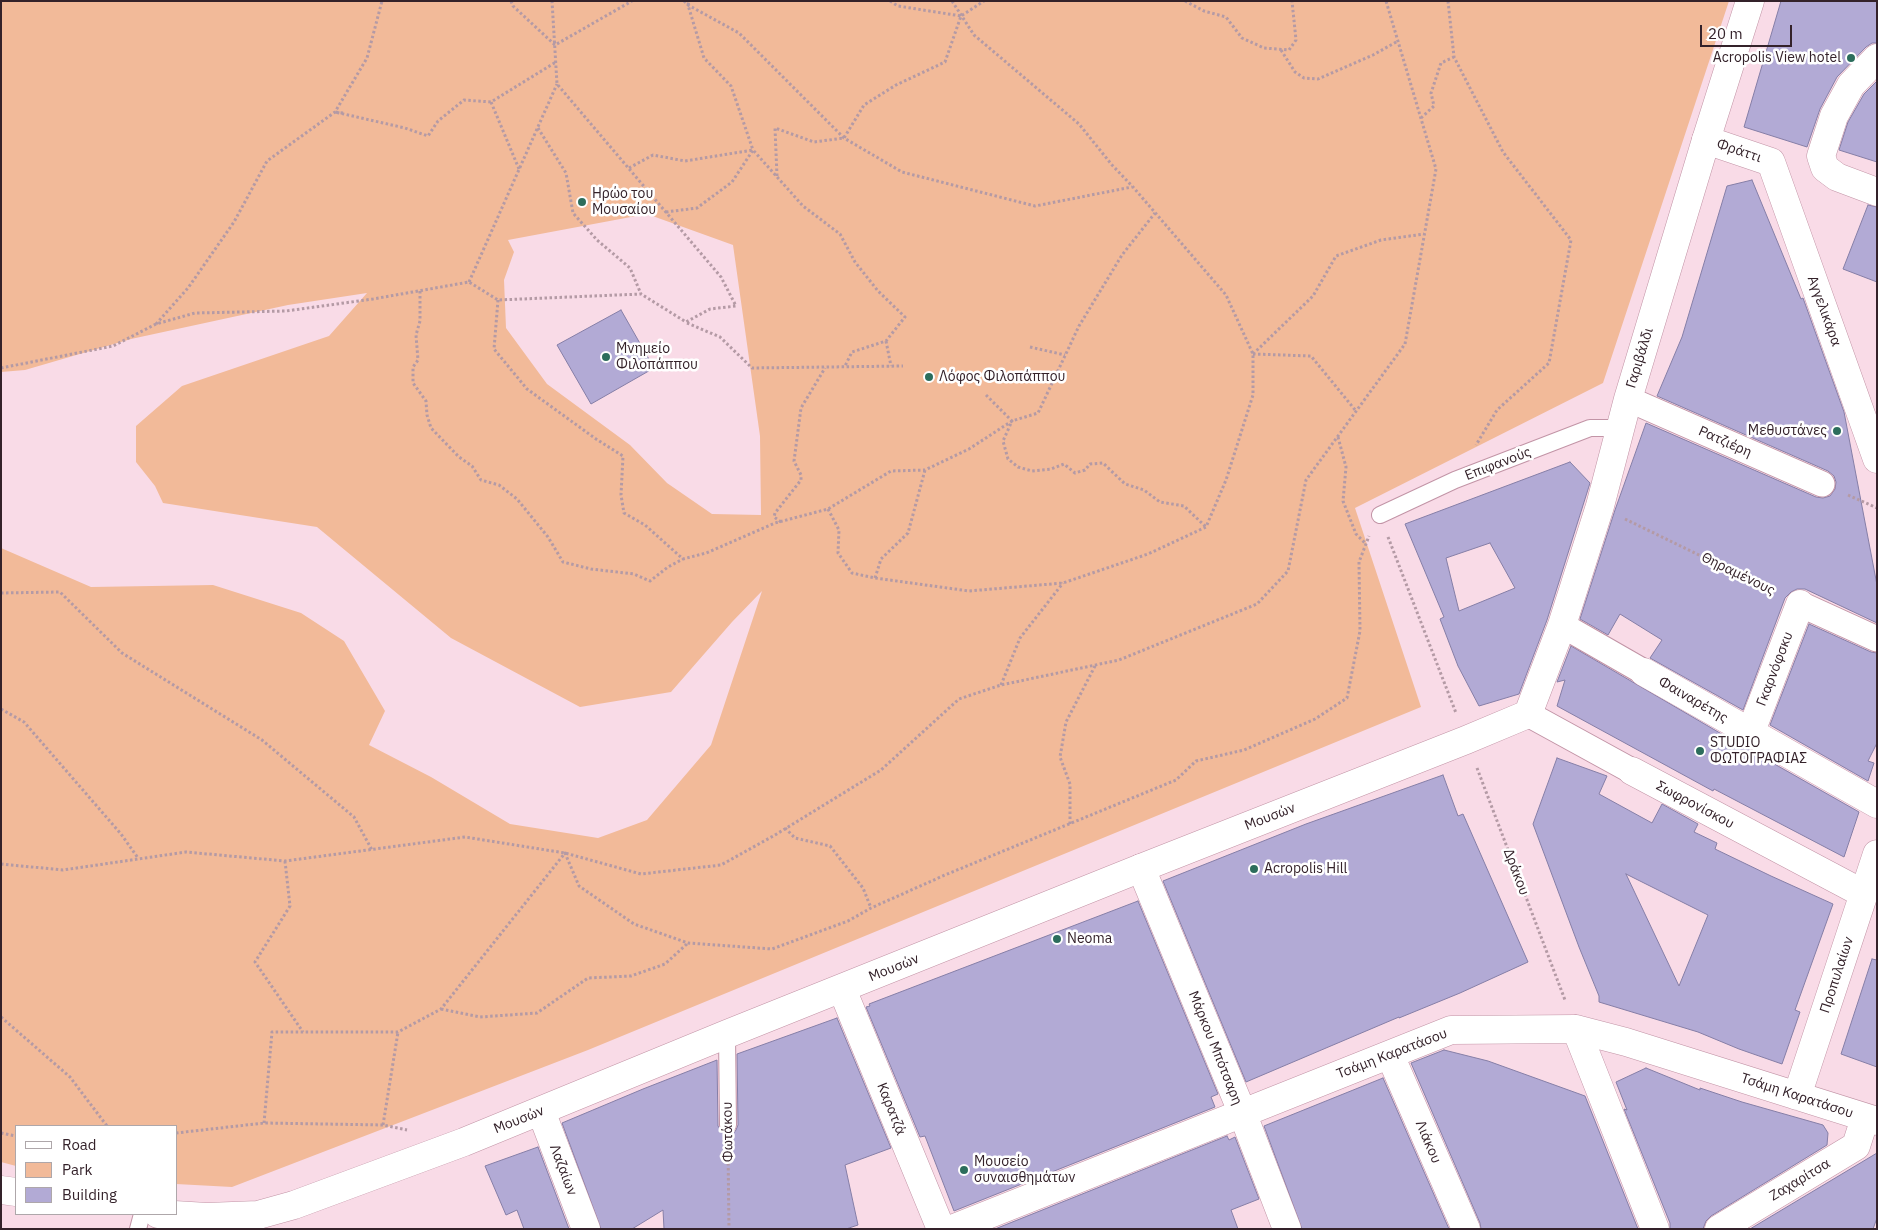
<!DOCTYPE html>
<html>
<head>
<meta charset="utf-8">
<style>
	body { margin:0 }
	#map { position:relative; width:1878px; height:1230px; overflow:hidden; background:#f9dbe7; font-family:"IBM Plex Sans",sans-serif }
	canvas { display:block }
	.frame { position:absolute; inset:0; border:2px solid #34222a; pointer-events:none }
	.legend { position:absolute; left:15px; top:1125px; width:162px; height:90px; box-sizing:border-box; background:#fff; border:1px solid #aea7aa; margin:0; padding:6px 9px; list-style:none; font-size:15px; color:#34222a }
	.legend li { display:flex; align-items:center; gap:10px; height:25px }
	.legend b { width:25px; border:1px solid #aea7aa }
	.scale { position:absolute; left:1700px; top:25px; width:92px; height:22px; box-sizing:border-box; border:2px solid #34222a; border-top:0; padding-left:6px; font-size:15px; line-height:18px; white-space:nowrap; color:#34222a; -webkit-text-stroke:4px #fff; paint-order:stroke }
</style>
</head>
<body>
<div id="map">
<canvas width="1878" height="1230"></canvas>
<div class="frame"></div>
<ul class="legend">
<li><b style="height:6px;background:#fff"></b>Road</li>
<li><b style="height:14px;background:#f2ba99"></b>Park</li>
<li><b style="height:14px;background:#b2aad5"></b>Building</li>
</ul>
<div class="scale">20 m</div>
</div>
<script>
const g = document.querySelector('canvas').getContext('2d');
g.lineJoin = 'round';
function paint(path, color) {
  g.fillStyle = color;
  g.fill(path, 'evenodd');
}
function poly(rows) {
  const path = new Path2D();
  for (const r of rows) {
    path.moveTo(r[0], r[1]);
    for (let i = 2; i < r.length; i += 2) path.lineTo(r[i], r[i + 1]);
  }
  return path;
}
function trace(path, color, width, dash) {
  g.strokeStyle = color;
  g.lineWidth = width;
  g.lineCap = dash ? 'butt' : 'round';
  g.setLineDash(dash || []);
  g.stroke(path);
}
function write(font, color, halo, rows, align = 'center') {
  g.font = font + ' "IBM Plex Sans",sans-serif';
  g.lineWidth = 5;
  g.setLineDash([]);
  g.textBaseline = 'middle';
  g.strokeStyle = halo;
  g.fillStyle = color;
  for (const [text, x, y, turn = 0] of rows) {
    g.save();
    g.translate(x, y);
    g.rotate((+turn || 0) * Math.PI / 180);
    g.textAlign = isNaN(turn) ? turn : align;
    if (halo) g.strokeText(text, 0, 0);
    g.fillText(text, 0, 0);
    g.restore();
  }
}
const green = poly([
	[1,1,1729,1,1603,383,1355,508,1421,707,588,1050,232,1187,176,1184,176,1126,16,1126,16,1166,1,1162,1,548,91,587,213,585,301,613,344,641,385,711,369,745,431,777,510,824,598,838,647,820,711,745,762,591,732,622,671,692,580,707,451,638,317,527,163,503,155,486,136,462,136,426,182,386,329,336,367,293,288,305,131,339,25,370,1,372],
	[647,214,733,245,760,436,761,515,712,514,667,483,630,445,547,384,506,328,504,280,514,252,508,240]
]);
const building = poly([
	[1781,1,1877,1,1877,43,1872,43,1866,47,1837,77,1820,109,1807,147,1744,127,1781,1],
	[1877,81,1877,162,1839,150,1848,122,1864,94,1877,81],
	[1752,180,1801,299,1803,298,1844,412,1877,585,1877,623,1805,589,1797,589,1791,592,1785,598,1743,710,1650,658,1662,640,1620,614,1608,635,1580,619,1615,510,1646,423,1816,497,1823,498,1830,496,1835,489,1836,482,1834,476,1828,471,1657,396,1682,337,1727,186,1752,180],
	[1868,205,1877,207,1877,282,1843,269,1868,205],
	[621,310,654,368,591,404,557,345,621,310],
	[1570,462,1590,483,1547,620,1519,694,1479,706,1458,666,1440,619,1444,617,1405,524,1570,462],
	[1490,543,1515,588,1459,611,1446,558,1490,543],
	[1809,624,1871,652,1877,653,1877,743,1868,761,1874,763,1868,781,1770,725,1809,624],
	[1571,646,1737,743,1744,748,1748,749,1859,812,1844,857,1714,789,1713,791,1557,706,1565,680,1557,682,1571,646],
	[1557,758,1607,776,1599,794,1652,823,1662,804,1698,824,1694,832,1717,843,1715,849,1771,876,1833,904,1795,1010,1800,1012,1782,1064,1739,1049,1698,1032,1599,1002,1599,996,1579,947,1533,824,1557,758],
	[1626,874,1708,915,1679,986,1626,874],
	[1443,775,1458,816,1463,814,1528,962,1460,993,1399,1018,1399,1017,1246,1082,1163,881,1306,824,1443,775],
	[1138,901,1218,1094,1211,1097,1215,1107,954,1211,925,1136,920,1137,866,1007,870,1006,869,1004,1138,901],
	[1872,959,1877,960,1877,1067,1841,1054,1872,959],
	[837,1018,891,1148,845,1165,858,1225,846,1229,664,1229,663,1210,632,1229,601,1229,562,1123,643,1089,717,1060,718,1126,723,1133,728,1135,733,1134,736,1130,738,1125,737,1054,837,1018],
	[1444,1050,1488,1061,1585,1096,1638,1229,1481,1229,1480,1223,1411,1063,1444,1050],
	[1646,1068,1700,1090,1700,1088,1742,1102,1823,1125,1828,1133,1827,1145,1711,1216,1706,1221,1703,1229,1670,1229,1670,1223,1624,1109,1627,1110,1616,1082,1646,1068],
	[1383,1078,1449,1229,1302,1229,1264,1126,1383,1078],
	[1227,1136,1229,1140,1235,1137,1259,1199,1231,1210,1238,1229,995,1229,1227,1136],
	[538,1147,569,1229,524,1229,517,1210,506,1215,485,1166,538,1147],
	[1877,1153,1877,1218,1873,1229,1750,1229,1877,1153]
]);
const path = poly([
	[511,1,513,6,555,45,632,1],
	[684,1,688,5,739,33,844,138,902,172,1035,206,1132,187],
	[890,1,898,6,961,16],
	[1185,1,1204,11,1226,17,1242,38,1264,48,1289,50,1296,40,1292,1],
	[1448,1,1454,57,1503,152,1571,240,1549,363,1497,410,1476,445],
	[1281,50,1295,72,1304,78,1318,79,1373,55,1398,41],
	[343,113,335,112,405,128,428,136,438,121,464,100,491,102],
	[1421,118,1434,106,1431,93,1441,63,1454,57],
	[538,128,566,173,573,213,597,240,630,268,641,294],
	[629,168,653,155,685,161,753,150,803,206,840,234,855,262,878,291,905,317,886,341,852,352,845,366],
	[519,169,491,102,556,62],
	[777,176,775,128,814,142,844,138,864,105,896,85,945,62,961,16,984,1],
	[666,212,697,208,732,182,753,150,731,86,704,58,688,5,689,1],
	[469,282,557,84],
	[420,291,420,321,416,335,418,360,413,367,413,383,426,401,427,415,431,428,459,457,472,466,481,480,499,485,517,499,548,537,563,562,591,569,634,574,650,581,668,567,683,559],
	[498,300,494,349,527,389,596,439,623,456,621,495,624,513,645,525,683,559,706,553,775,523,828,509,891,471,925,470,969,449,1012,421,1038,413,1079,326,1122,255,1155,213],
	[687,323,720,337,752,368,903,366],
	[156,324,188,288,234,222,267,161,335,112,367,58,382,1],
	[886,341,891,366],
	[1030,347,1065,355],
	[1253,354,1313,296,1336,256,1381,240,1424,234],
	[1253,354,1311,356,1356,411],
	[1,368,113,346,156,324,195,313,286,311,373,299,469,282,498,300,641,294,686,322,710,309,736,306,721,277,557,84,552,1],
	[986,395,1012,421,1003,441,1008,459,1018,467,1032,471,1051,469,1064,464,1075,473,1085,470,1090,464,1103,463,1125,484,1144,490,1160,502,1184,506,1206,527],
	[1338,437,1346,467,1343,501,1356,534,1365,543],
	[1848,495,1877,508],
	[828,509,839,530,838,553,852,573,875,578,969,591,1063,583,1148,554,1206,527,1226,480,1253,395,1253,354,1226,295,1133,187,1112,165,1079,124,974,35,952,1],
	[1625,519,1775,592],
	[781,522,774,517,775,513,801,480,801,475,794,461,801,408,825,368],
	[1388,537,1456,713],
	[875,578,881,559,908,533,925,470],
	[1,593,60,592,122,653,262,740,354,817,372,850],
	[1001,685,1020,638,1063,583],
	[1,709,24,722,121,834,138,858],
	[1477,768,1565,1000],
	[1070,824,1070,784,1060,757,1066,722,1095,666],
	[785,828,795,838,830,846,863,888,871,908],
	[285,861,290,906,255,962,303,1032],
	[1,864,63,870,186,852,285,861,465,837,565,853,641,874,721,865,775,835,881,770,959,699,1001,685,1119,660,1257,604,1288,571,1306,480,1405,344,1436,169,1386,1],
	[441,1009,480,1017,537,1013,588,978,631,976,665,964,688,943],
	[1,1017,70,1077,107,1126],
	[264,1123,272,1032,398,1032,441,1009,565,853,579,886,634,924,688,943,772,949,848,921,871,908,945,875,1176,780,1196,761,1244,750,1315,719,1347,698,1360,631,1359,562,1369,536],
	[383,1125,398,1032],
	[1,1133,16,1136],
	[176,1133,264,1123,383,1125,407,1130],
	[728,1148,729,1229]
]);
const service = poly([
	[1380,515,1455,480,1590,428,1620,428],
	[727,1034,728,1125],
	[138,1229,142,1214]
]);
const pedestrian = poly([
	[1628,399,1822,484],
	[1800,604,1877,639],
	[1562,625,1644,672],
	[1528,714,1632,771]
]);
const minor = poly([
	[1877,58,1851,85,1834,116,1821,156,1825,168,1837,177,1877,192],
	[1706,140,1771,162,1877,459],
	[1644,672,1877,804],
	[1750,734,1800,604],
	[1632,771,1864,894],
	[1141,868,1242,1112,1287,1229],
	[842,989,941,1229],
	[1576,1029,1655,1229],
	[1390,1055,1466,1229],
	[1797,1096,1877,854],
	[541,1111,586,1229],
	[952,1229,1451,1030,1576,1029,1626,1042,1877,1121],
	[1719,1229,1856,1146,1865,1118]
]);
const tertiary = poly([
	[1,1190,16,1192],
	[158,1214,207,1217,258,1215,294,1205,464,1142,727,1034,1141,868,1466,740,1528,714,1562,625,1600,506,1628,399,1706,140,1750,1]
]);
const markers = [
	[1851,58,5,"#2c6d5c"],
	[582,202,5,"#2c6d5c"],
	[606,357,5,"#2c6d5c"],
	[929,377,5,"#2c6d5c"],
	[1837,431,5,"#2c6d5c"],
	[1700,751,5,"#2c6d5c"],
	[1254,869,5,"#2c6d5c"],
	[1057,939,5,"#2c6d5c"],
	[964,1170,5,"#2c6d5c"]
];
const poiNames = [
	["Acropolis View hotel",1841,58,"right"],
	["Ηρώο του",592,194],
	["Μουσαίου",592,210],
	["Μνημείο",616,349],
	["Φιλοπάππου",616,365],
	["Λόφος Φιλοπάππου",939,377],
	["Μεθυστάνες",1827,431,"right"],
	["STUDIO",1710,743],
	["ΦΩΤΟΓΡΑΦΙΑΣ",1710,759],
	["Acropolis Hill",1264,869],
	["Neoma",1067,939],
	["Μουσείο",974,1162],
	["συναισθημάτων",974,1178]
];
const streetNames = [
	["Φράττι",1739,151,19],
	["Αγγελικάρα",1824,311,70],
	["Γαριβάλδι",1640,358,-73],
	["Ρατζιέρη",1725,442,24],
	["Επιφανούς",1498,464,-21],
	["Θηραμένους",1738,574,26],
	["Γκαρνόφσκυ",1775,669,-69],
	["Φαιναρέτης",1693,700,30],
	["Σωφρονίσκου",1695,805,28],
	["Μουσών",1270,817,-21],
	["Δράκου",1516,872,69],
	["Μουσών",894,968,-22],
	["Προπυλαίων",1837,975,-72],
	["Μάρκου Μπότσαρη",1215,1048,68],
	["Τσάμη Καρατάσου",1392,1054,-21],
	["Τσάμη Καρατάσου",1797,1096,18],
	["Καρατζά",891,1109,68],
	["Μουσών",519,1120,-22],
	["Φωτάκου",728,1132,-91],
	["Λιάκου",1428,1142,67],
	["Λαζαίων",563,1170,69],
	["Ζαχαρίτσα",1800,1180,-31]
];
paint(green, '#f2ba99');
paint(building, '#b2aad5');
trace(building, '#857ea6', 1);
trace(service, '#c294a6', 18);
trace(pedestrian, '#c294a6', 27);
trace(minor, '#c294a6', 29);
trace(tertiary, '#c294a6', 29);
trace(path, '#b49aa5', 3, [2.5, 2.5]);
trace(service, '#fff', 16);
trace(pedestrian, '#fff', 25);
trace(minor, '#fff', 28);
trace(tertiary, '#fff', 28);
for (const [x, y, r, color] of markers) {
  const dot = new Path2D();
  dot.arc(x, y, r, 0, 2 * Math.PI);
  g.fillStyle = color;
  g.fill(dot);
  trace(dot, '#fff', 2);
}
write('14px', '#34222a', '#fff', poiNames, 'left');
write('14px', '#34222a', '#fff', streetNames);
</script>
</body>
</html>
